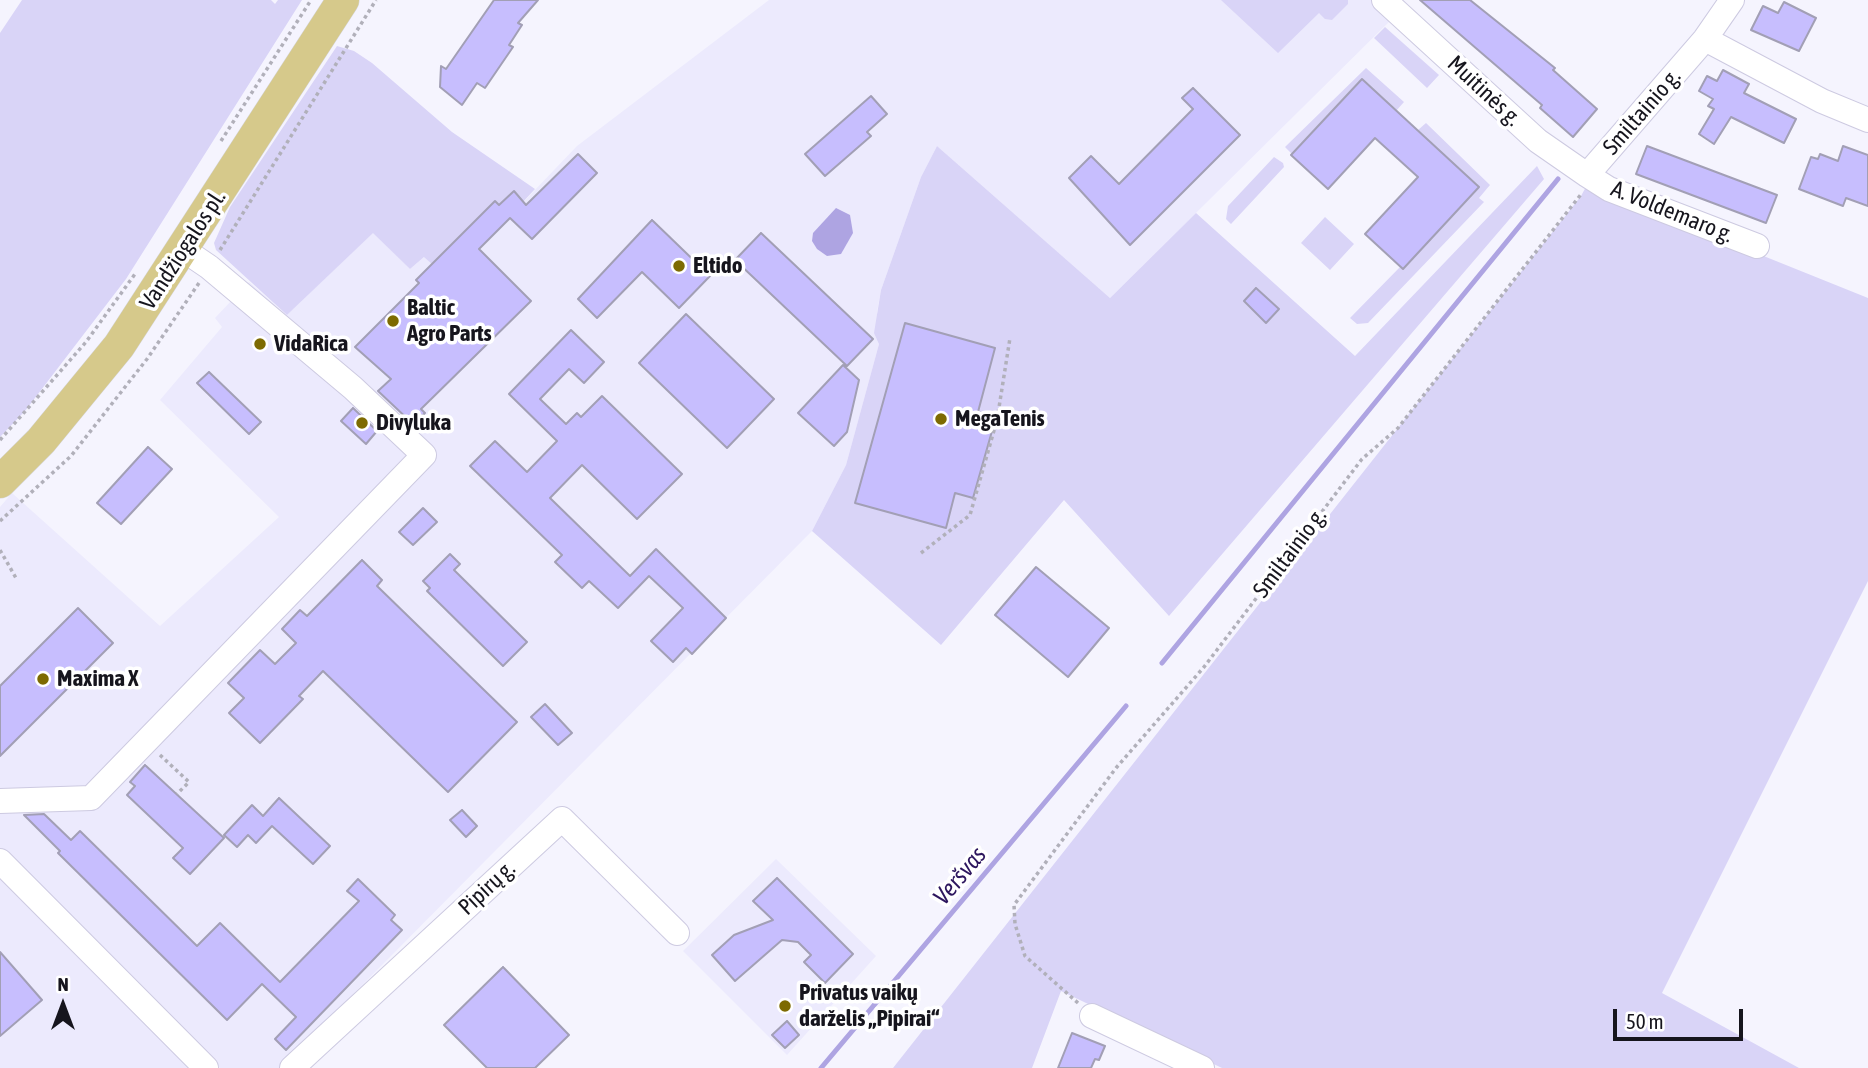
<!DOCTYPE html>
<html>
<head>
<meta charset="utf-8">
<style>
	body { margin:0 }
	#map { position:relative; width:1868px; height:1068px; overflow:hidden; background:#f5f4fe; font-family:"Asap Condensed",sans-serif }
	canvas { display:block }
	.north { position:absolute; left:28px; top:970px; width:70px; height:70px; -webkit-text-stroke:5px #fff; paint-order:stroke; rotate:0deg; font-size:19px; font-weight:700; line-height:28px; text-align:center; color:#16151d }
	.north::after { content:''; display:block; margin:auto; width:24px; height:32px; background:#16151d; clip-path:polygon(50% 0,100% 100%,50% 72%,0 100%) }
	.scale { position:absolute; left:1613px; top:1009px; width:130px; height:32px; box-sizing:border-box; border:4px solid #16151d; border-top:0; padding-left:9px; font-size:21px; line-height:24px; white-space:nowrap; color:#16151d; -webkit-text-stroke:5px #fff; paint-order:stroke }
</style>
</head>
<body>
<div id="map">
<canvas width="1868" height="1068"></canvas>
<div class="north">N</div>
<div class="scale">50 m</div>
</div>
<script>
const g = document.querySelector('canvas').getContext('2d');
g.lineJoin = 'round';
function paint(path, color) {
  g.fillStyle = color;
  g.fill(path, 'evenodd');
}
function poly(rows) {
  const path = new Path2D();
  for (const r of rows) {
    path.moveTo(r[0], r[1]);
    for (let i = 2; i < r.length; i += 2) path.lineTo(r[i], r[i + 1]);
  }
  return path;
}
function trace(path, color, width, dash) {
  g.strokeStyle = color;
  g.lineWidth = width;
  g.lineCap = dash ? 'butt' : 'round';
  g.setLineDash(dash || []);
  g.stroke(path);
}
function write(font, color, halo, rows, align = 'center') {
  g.font = font + ' "Asap Condensed",sans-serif';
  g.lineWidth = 7;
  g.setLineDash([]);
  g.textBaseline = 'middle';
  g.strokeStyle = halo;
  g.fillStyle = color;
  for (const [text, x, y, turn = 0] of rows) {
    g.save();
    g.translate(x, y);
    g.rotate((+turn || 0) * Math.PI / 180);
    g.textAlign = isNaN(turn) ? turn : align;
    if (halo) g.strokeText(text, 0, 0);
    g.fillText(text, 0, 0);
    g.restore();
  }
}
const built = poly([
	[769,0,1384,0,1398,13,1110,298,937,146,921,177,881,290,877,312,879,344,846,465,812,531,280,1068,220,1068,0,849,0,507,12,493,160,626,279,517,160,400,222,327,215,318,249,282,287,315,373,232,410,269,424,257,510,216,577,146],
	[776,859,876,956,787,1055,683,951],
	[0,877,206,1068,0,1068]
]);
const green = poly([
	[22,0,271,0,275,4,278,0,302,0,126,279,25,411,0,437,0,33],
	[1221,0,1348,0,1348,4,1332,20,1325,19,1319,13,1278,53],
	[1385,27,1439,75,1427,88,1374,38],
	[337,46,354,51,372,63,452,132,535,189,510,216,432,264,424,257,410,269,373,233,287,315,216,250,214,243,230,207],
	[1366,68,1404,102,1396,111,1362,79,1292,154,1285,147],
	[1426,123,1490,185,1479,198,1484,202,1368,323,1357,324,1350,318,1400,267,1403,269,1479,187,1418,130],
	[937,146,1110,298,1196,213,1355,356,1537,166,1544,179,1169,616,1064,500,941,645,812,531,846,465,879,344,874,333,881,290,921,177],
	[1274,157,1283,163,1284,167,1231,224,1226,219,1228,206],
	[1587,185,1868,298,1868,581,1662,993,1799,1068,1222,1068,1061,991,1032,1068,893,1068,1581,196],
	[1325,217,1354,244,1330,270,1301,243]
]);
const water = poly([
	[836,208,850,215,853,233,841,254,827,256,817,249,812,241,813,233]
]);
const stream = poly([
	[1162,663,1558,179],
	[821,1068,1126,706]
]);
const building = poly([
	[494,0,538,0,518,23,522,25,509,45,513,47,485,88,477,83,462,105,440,87,441,66,446,69,494,0],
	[1420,0,1470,0,1555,68,1553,70,1597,109,1573,137,1540,108,1542,105,1420,0],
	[1784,2,1816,18,1799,51,1751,30,1763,6,1778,13,1784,2],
	[1723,70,1749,84,1744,93,1796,119,1784,143,1731,117,1714,144,1699,134,1714,109,1708,106,1713,99,1699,91,1707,76,1717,81,1723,70],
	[1362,79,1479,187,1403,269,1365,234,1418,177,1375,138,1328,189,1291,155,1362,79],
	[1193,88,1240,135,1130,245,1069,178,1091,156,1119,184,1193,109,1182,98,1193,88],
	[871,96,887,114,867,132,871,136,825,176,805,154,871,96],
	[1647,146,1777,195,1766,223,1636,174,1647,146],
	[1843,146,1868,155,1868,206,1846,198,1843,206,1799,189,1811,157,1818,159,1820,154,1838,161,1843,146],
	[578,154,597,173,532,239,510,218,479,249,531,301,421,409,425,413,413,424,378,391,391,379,355,347,419,283,416,280,495,201,499,205,514,191,526,205,578,154],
	[652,220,710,276,679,308,642,272,597,318,578,299,652,220],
	[761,233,873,339,847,366,735,260,761,233],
	[1256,288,1279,309,1266,323,1244,301,1256,288],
	[686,314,774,399,727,448,639,363,686,314],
	[905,323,995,348,978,412,996,417,973,498,955,493,946,528,855,503,905,323],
	[571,330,604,362,584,383,569,369,540,399,566,424,577,413,581,417,602,396,682,474,637,519,582,465,550,498,630,576,656,549,726,618,692,654,686,648,673,662,651,641,683,608,649,576,618,608,589,581,582,588,555,562,562,555,470,466,495,441,527,472,557,441,509,394,571,330],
	[843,365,859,380,847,432,834,446,798,413,843,365],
	[209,372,261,422,249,434,197,383,209,372],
	[353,408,377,431,366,444,341,421,353,408],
	[148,447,172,469,121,524,97,503,148,447],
	[423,508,437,522,413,545,399,532,423,508],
	[450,554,460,564,454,570,527,642,503,666,427,591,430,588,423,581,450,554],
	[362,560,382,580,377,586,517,722,448,792,323,671,299,696,303,699,260,743,229,713,244,698,228,683,260,650,275,664,296,643,282,629,300,610,307,616,362,560],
	[1036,567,1109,628,1068,677,995,615,1036,567],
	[78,608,113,643,0,756,0,686,78,608],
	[545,704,572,733,558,745,531,717,545,704],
	[145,765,224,838,190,874,173,858,183,848,127,795,135,786,130,782,145,765],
	[279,798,330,846,313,864,272,826,256,843,248,835,237,847,224,835,252,805,263,816,279,798],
	[462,810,477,826,466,837,450,820,462,810],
	[44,814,71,840,80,831,197,946,220,923,280,982,359,901,347,891,358,879,395,915,391,920,402,930,286,1050,275,1039,296,1017,262,984,227,1020,58,853,60,851,24,815,44,814],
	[777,878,853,954,825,983,804,962,811,955,798,942,782,940,735,981,712,955,734,935,773,920,753,901,777,878],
	[0,952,42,1000,0,1036,0,952],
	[503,967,569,1035,535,1068,487,1068,444,1025,503,967],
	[787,1021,799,1035,785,1048,772,1035,787,1021],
	[1072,1033,1105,1046,1099,1060,1095,1059,1091,1068,1058,1068,1072,1033]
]);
const path = poly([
	[221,141,311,0],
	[220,250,376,0],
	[0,440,86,342,135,274],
	[0,521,71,456,147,359,199,283],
	[0,550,16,578],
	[921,553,970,515,997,420,1010,338],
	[160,755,189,782,177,794],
	[1078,1003,1025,956,1015,924,1014,905,1116,768,1204,667,1362,459,1398,428,1582,193]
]);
const minor = poly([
	[1384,0,1538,141,1587,175,1609,189,1757,246],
	[1705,39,1822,101,1868,120],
	[1587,175,1705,39,1732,0],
	[0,801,91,798,424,455,353,388,209,267,184,250],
	[0,861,206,1068],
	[1092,1016,1202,1068],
	[292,1068,562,819,677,933]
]);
const major = poly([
	[0,482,41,441,119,346,343,0]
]);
const markers = [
	[679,266,7,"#7d6a02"],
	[393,321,7,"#7d6a02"],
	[260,344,7,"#7d6a02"],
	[941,419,7,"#7d6a02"],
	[362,423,7,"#7d6a02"],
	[43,679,7,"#7d6a02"],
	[785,1006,7,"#7d6a02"]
];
const streetNames = [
	["Muitinės g.",1484,91,43],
	["Smiltainio g.",1642,112,-49],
	["A. Voldemaro g.",1672,212,22],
	["Vandžiogalos pl.",183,250,-57],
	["Smiltainio g.",1290,553,-53],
	["Pipirų g.",487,888,-43]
];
const poiNames = [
	["Eltido",693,266],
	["Baltic",407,308],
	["Agro Parts",407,334],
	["VidaRica",274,344],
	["MegaTenis",955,419],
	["Divyluka",376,423],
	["Maxima X",57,679],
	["Privatus vaikų",799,993],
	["darželis „Pipirai“",799,1019]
];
const waterNames = [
	["Veršvas",960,876,-50]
];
paint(built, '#eceafd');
paint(green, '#d9d4f7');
paint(water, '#aea4e2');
trace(stream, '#aea4e2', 5);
paint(building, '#c7befe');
trace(building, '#a29fb5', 2);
trace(minor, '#cdcae1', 26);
trace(major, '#d5d5d6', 33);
trace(path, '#b1b0ba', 3.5, [3.5, 3.5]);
trace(minor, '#fff', 24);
trace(major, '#d6c98b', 32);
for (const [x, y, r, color] of markers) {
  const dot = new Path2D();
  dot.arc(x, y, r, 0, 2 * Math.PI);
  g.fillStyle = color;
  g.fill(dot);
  trace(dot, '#fff', 2.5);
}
write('23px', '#16151d', '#fff', streetNames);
write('bold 23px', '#16151d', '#fff', poiNames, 'left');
write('italic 24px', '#2d165e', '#fff', waterNames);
</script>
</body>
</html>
